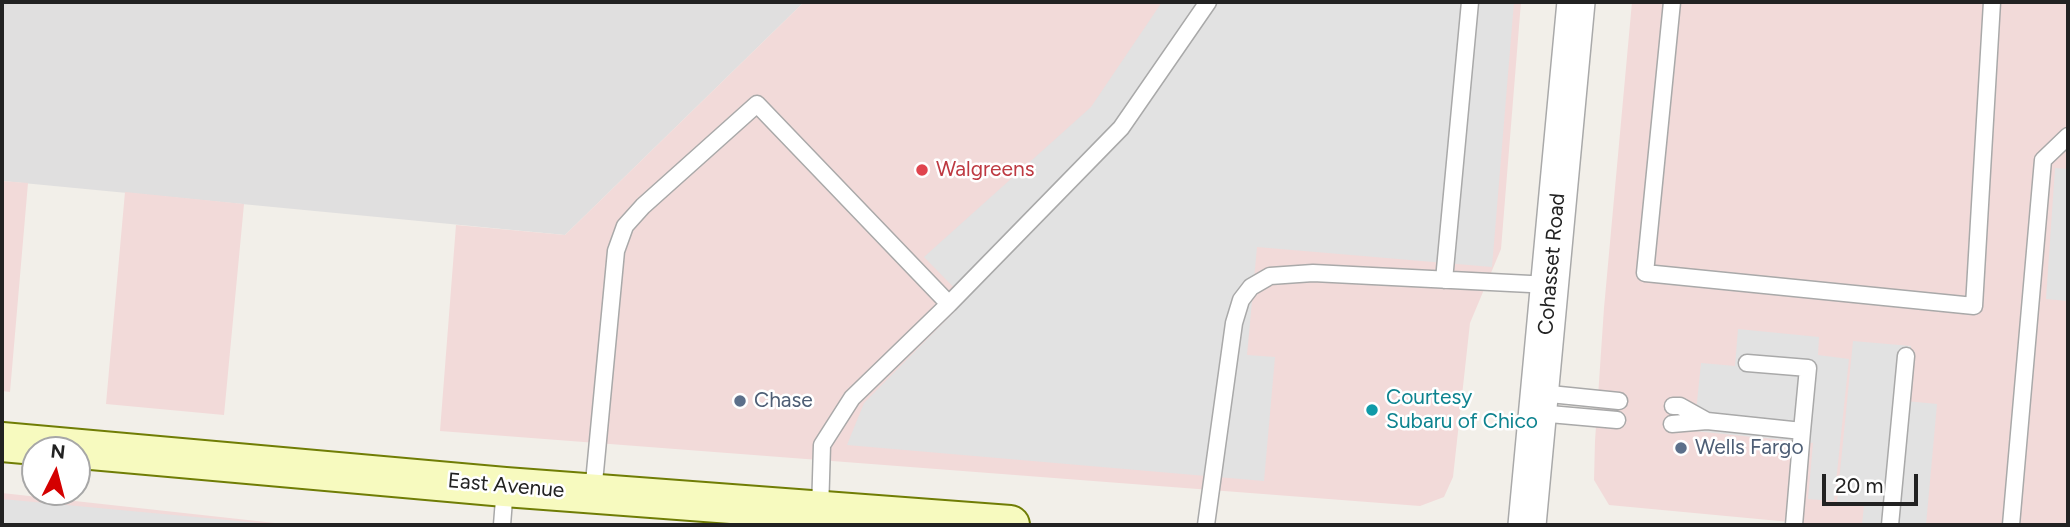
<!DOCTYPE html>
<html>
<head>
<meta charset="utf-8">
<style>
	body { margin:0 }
	#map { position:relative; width:2070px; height:527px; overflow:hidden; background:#f2efe9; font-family:Figtree,sans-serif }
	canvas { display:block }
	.frame { position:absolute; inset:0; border:4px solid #222; pointer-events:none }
	.north { position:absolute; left:21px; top:436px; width:70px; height:70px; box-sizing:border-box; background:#fff; border:2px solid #a7a7a7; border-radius:50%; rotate:6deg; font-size:19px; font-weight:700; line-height:28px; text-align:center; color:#222 }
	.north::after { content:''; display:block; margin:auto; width:24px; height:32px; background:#d40000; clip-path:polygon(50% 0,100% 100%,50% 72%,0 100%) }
	.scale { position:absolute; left:1822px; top:474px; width:96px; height:32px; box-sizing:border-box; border:4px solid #222; border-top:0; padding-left:9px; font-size:21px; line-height:24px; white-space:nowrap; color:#222; -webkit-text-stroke:5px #fff; paint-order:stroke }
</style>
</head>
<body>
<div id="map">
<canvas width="2070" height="527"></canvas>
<div class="frame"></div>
<div class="north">N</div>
<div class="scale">20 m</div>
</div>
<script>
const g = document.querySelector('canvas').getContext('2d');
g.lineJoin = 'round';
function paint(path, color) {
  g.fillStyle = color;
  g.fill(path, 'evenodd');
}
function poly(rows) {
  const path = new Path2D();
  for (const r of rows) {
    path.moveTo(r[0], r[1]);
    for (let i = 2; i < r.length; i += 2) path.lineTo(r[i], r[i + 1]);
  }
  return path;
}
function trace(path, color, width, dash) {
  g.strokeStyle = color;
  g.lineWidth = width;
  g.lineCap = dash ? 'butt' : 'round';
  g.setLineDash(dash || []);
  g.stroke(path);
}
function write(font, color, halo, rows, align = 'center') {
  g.font = font + ' Figtree,sans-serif';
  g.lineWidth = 5;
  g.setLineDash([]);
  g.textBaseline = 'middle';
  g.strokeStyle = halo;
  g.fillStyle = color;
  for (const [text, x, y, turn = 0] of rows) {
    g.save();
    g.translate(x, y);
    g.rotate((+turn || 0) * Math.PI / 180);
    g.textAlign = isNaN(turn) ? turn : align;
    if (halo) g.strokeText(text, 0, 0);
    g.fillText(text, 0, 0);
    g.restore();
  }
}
const residential = poly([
	[2,2,804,2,565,235,2,181]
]);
const commercial = poly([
	[804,2,1521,2,1501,249,1470,323,1453,477,1444,497,1420,506,440,431,456,225,565,235],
	[1632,2,2068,2,2068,525,1822,525,1609,505,1594,480,1595,441,1604,308],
	[2,181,28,183,10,392,2,391],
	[125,192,244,204,224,415,106,404],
	[2,493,293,525,2,525]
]);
const parking = poly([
	[1162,2,1514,2,1492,267,1257,247,1247,355,1275,357,1264,481,847,445,864,403,966,300,924,257,1091,107],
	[2055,168,2068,169,2068,301,2046,299],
	[1738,329,1819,337,1818,355,1849,359,1834,501,1808,499,1813,443,1694,431,1701,363,1735,366],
	[1853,341,1911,346,1906,401,1937,404,1926,525,1862,525,1864,505,1837,502],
	[2,499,281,525,2,525]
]);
const service = poly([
	[1672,2,1645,273,1974,306,1992,2],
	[1444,280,1470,2],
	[1747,363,1808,368,1802,431],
	[1540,393,1619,401],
	[1673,406,1680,406,1707,421],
	[1538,413,1617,420],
	[1672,424,1707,421,1802,431,1794,525],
	[593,493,616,251,625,226,643,206,757,104,949,304,1121,128,1208,2],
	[820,511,822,445,852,398,949,304],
	[502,525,505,487],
	[1206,525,1234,323,1241,300,1251,287,1270,276,1313,273,1550,285],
	[1890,525,1906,356],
	[2011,525,2043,160,2068,136]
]);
const tertiary = poly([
	[1527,525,1576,2]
]);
const secondary = poly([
	[2,442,505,487,1010,525]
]);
const markers = [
	[922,170,7,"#e0444e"],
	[740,401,7,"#5c6f8a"],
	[1372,410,7,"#0f9aa8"],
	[1681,448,7,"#5c6f8a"]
];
const healthNames = [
	["Walgreens",936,170]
];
const streetNames = [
	["Cohasset Road",1552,264,-85],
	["East Avenue",506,486,5]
];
const cultureNames = [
	["Courtesy",1386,398],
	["Subaru of Chico",1386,422]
];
const serviceNames = [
	["Chase",754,401],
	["Wells Fargo",1695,448]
];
paint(residential, '#e0dfdf');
paint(commercial, '#f2dad9');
paint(parking, '#e2e2e2');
trace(service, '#a9a9a9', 19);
trace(tertiary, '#a9a9a9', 40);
trace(secondary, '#707d05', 42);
trace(service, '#fff', 16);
trace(tertiary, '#fff', 37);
trace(secondary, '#f7fabf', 38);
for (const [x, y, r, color] of markers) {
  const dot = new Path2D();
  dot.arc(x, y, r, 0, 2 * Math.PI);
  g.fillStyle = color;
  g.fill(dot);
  trace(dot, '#fff', 2.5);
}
write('21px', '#be3a42', '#fff', healthNames, 'left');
write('21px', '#222', '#fff', streetNames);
write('21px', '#0d838f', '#fff', cultureNames, 'left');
write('21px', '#4e5e75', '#fff', serviceNames, 'left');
</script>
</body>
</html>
